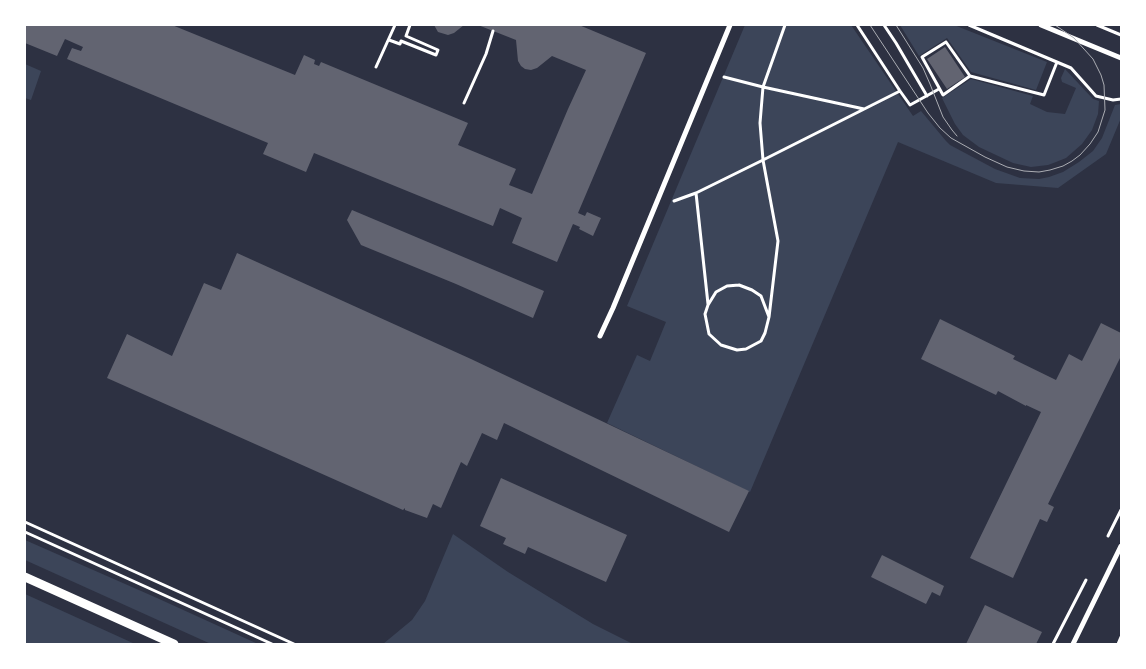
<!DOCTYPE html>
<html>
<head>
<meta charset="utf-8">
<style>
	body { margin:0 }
	#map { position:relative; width:1146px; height:669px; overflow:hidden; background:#2d3142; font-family:"Asap Condensed",sans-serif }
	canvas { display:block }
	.frame { position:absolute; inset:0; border:26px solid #fff; pointer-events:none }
</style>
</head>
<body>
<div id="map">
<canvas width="1146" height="669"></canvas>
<div class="frame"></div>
</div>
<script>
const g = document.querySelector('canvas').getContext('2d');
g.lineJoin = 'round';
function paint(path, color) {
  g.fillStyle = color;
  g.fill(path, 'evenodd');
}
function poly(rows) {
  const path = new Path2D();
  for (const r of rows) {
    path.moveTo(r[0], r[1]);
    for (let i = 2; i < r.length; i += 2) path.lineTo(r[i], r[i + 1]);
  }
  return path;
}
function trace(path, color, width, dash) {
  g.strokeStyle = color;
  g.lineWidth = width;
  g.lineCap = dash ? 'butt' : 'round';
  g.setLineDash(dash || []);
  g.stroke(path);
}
const green = poly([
	[745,25,851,25,913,116,921,111,946,141,950,145,995,169,1020,178,1039,179,1049,177,1063,172,1079,162,1093,151,1102,138,1115,105,1121,104,1121,118,1106,154,1058,188,996,183,898,142,750,492,607,423,637,355,650,361,666,322,627,306],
	[900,25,954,25,1047,62,1036,90,971,72,947,38,919,56],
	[25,64,41,71,31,100,25,98],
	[1065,69,1093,99,1099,101,1098,114,1092,130,1082,144,1066,158,1056,162,1048,165,1031,167,1013,163,979,147,963,135,955,124,942,98,971,79,1033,96,1030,104,1047,112,1065,114,1076,88,1062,82,1061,78],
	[453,534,508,572,593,624,633,644,383,644,412,620,425,601],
	[25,540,157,598,258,644,211,644,25,560],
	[25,594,135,644,25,644]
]);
const building = poly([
	[26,25,172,25,295,75,304,55,315,60,314,64,319,66,321,62,468,123,458,145,516,169,509,185,532,194,568,109,586,70,552,56,537,68,531,70,525,69,521,66,518,61,516,40,478,25,579,25,646,53,578,213,585,216,587,212,601,218,593,236,579,229,580,227,573,224,557,262,512,243,522,218,500,208,493,226,314,153,306,172,263,154,268,143,67,59,72,48,81,51,83,47,65,39,57,56,25,43,25,28],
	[434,25,464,25,454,33,448,35,438,32],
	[945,47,965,77,947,89,927,59],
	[352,210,544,291,533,318,456,284,361,245,347,220],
	[237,253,471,359,749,491,729,532,504,423,497,440,482,433,467,466,461,462,441,508,433,504,427,518,405,510,405,508,403,510,107,378,127,334,172,356,204,283,221,290],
	[940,319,1015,356,1013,359,1056,380,1069,354,1082,361,1101,323,1121,333,1121,356,1048,504,1054,507,1047,522,1040,519,1013,578,970,558,1041,412,1026,405,1026,406,998,391,996,395,921,359],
	[501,478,627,535,606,582,528,547,525,554,503,544,506,538,480,526],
	[882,555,944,586,940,596,932,592,926,604,871,577],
	[985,605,1042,632,1036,644,966,644]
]);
const path = poly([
	[857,25,900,91],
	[884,25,896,43,927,96],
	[969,25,1071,68,1096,96,1113,100,1121,99],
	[1097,25,1121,35],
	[389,40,400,44,401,41,436,55,438,50,406,36,410,25],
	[946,42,970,76,943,95,922,57,946,42],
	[376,67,395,25],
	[970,76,1044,95,1057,62],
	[724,77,763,87,864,109],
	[464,103,486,54,493,31],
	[696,193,708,304],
	[674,201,696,193,763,160,900,91,910,105,939,89],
	[739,285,752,290,761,296,769,317,765,333,761,341,746,349,737,350,721,345,709,334,705,314,708,305,716,292,727,286,739,285],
	[769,317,778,241,763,160,760,123,763,87,785,25],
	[25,522,294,644],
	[25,532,272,644],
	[1108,536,1121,510],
	[1053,644,1086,580],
	[1118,644,1121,637]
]);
const minor = poly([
	[1041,25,1121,58],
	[600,336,613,308,730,25],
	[1073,644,1121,546]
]);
const tertiary = poly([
	[25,577,174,644]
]);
const tram = poly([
	[870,25,928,113,940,128,951,138,985,157,1007,167,1024,171,1039,172,1050,170,1063,166,1072,161,1080,155,1090,144,1098,132,1105,110,1104,85,1101,75,1093,59,1074,38,1055,25],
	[896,25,923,68,930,84,943,117,952,130,957,136]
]);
paint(green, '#3c4559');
paint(building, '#626471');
trace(path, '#fff', 3);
trace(minor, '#fff', 5);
trace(tertiary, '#fff', 9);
trace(tram, '#abadb3', 1);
</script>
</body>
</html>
